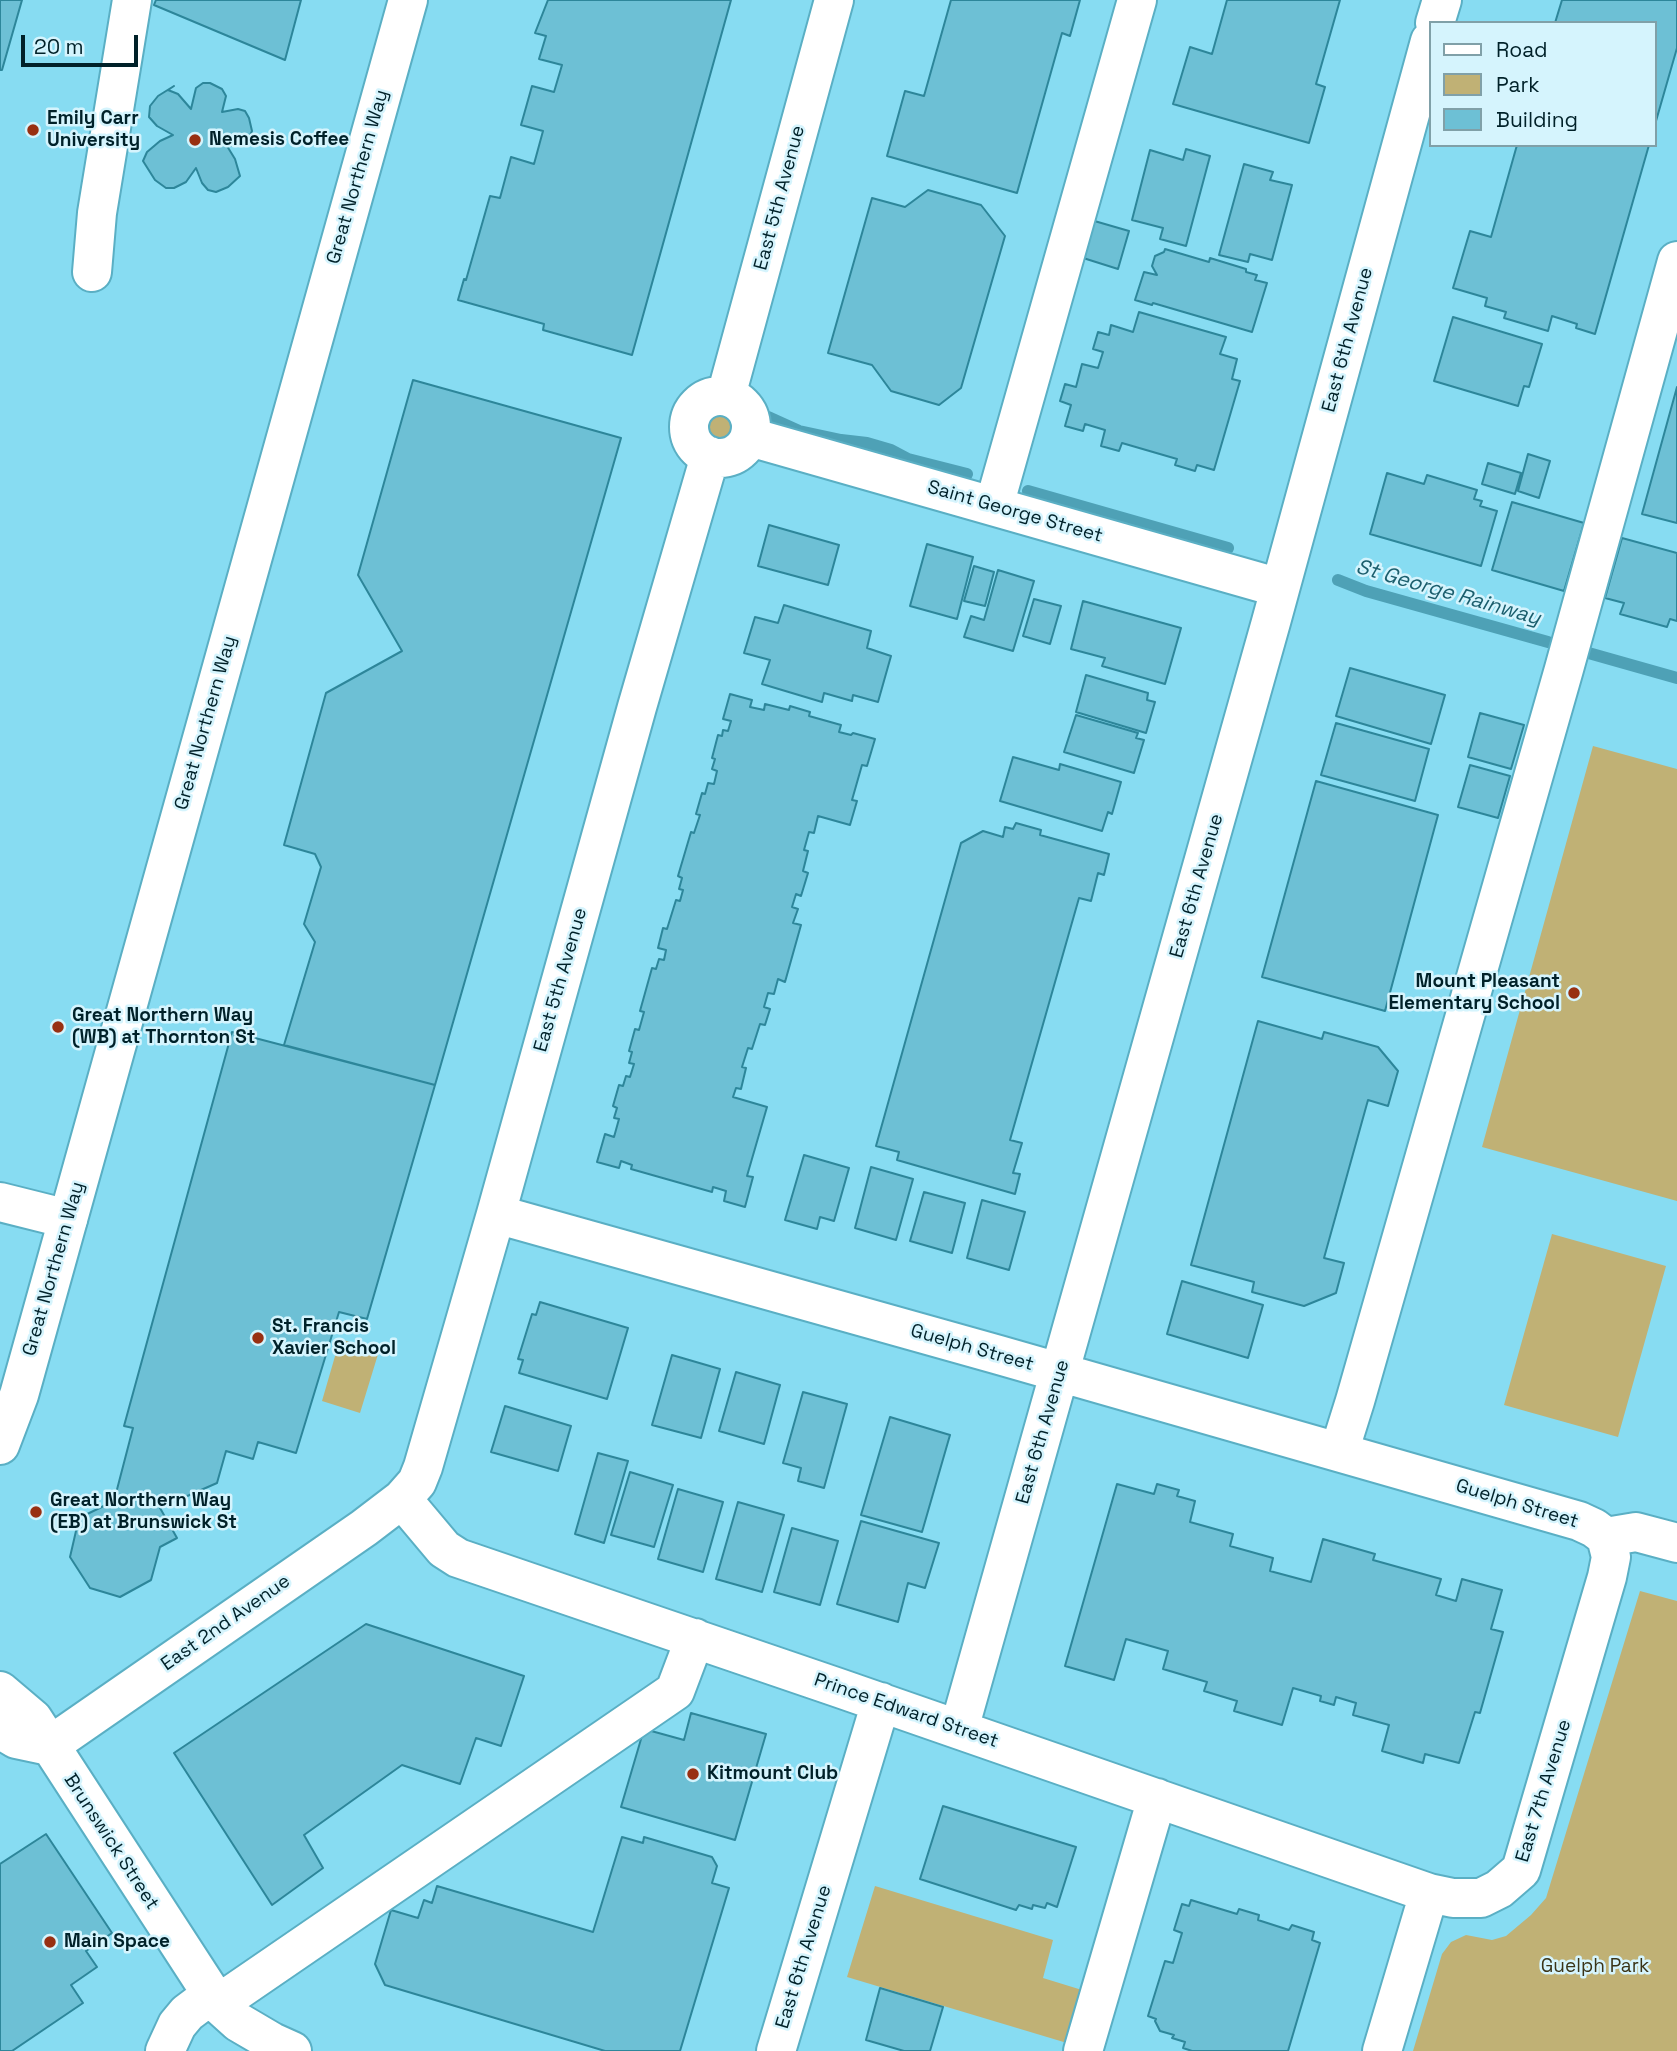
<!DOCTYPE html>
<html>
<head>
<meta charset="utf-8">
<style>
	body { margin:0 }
	#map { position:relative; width:1677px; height:2051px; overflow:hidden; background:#87dcf2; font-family:"Space Grotesk",sans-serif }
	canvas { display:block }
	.legend { position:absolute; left:1429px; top:21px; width:228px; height:126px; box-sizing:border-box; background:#d5f4fd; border:2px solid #80a0a8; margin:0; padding:9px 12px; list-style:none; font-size:21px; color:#002129 }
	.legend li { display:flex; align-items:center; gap:14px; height:35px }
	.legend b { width:35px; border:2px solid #80a0a8 }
	.scale { position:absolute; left:21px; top:35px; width:117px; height:32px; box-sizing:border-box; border:4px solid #002129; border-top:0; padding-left:9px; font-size:21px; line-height:24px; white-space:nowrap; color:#002129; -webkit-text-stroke:5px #d5f4fd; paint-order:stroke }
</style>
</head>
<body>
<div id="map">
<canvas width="1677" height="2051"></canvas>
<ul class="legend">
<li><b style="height:9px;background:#fff"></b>Road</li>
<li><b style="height:19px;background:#c0b175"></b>Park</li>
<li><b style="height:19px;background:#6dc0d5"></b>Building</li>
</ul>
<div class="scale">20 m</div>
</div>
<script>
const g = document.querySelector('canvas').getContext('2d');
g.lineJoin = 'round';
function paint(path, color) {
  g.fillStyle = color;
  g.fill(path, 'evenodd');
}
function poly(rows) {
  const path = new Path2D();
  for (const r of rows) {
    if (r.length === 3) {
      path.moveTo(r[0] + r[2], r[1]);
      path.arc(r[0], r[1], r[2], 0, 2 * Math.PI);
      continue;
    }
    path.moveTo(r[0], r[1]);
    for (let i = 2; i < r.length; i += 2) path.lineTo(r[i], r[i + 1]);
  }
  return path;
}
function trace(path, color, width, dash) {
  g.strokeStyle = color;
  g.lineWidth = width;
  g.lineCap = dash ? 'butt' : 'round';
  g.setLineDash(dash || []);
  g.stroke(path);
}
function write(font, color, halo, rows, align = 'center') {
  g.font = font + ' "Space Grotesk",sans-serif';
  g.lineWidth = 5;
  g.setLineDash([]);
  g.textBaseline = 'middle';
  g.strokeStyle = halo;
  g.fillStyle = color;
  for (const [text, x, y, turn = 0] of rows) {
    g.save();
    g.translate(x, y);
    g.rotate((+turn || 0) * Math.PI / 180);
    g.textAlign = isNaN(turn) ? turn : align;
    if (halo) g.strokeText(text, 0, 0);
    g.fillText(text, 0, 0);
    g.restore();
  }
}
const green = poly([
	[720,426,20],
	[1593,746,1677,769,1677,1201,1482,1147],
	[1552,1234,1666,1266,1618,1437,1504,1405],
	[340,1339,379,1351,360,1413,322,1401],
	[1640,1591,1677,1601,1677,2051,1413,2051,1442,1954,1451,1942,1466,1935,1492,1940,1506,1936,1531,1915,1546,1898],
	[875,1886,1053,1940,1043,1978,1082,1990,1067,2043,847,1977]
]);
const stream = poly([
	[768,417,799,431,841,440,867,443,891,450,908,459,967,474],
	[1028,491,1228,548],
	[1338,580,1366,591,1548,642],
	[1585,652,1677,678]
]);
const building = poly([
	[0,0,22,0,2,70,0,70,0,0],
	[156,0,301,0,285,60,154,5,156,0],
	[548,0,731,0,632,355,543,330,544,324,458,300,464,279,466,280,490,196,500,198,511,157,534,164,543,131,521,125,532,86,554,92,562,65,539,59,546,36,535,33,548,0],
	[951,0,1080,0,1070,36,1062,33,1017,193,887,156,905,91,924,96,951,0],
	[1227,0,1340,0,1316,84,1325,87,1309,143,1173,104,1190,47,1212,54,1227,0],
	[1562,0,1677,0,1677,48,1654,128,1654,23,1555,23,1562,0],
	[203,83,210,83,222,89,226,96,222,112,238,109,245,111,249,118,252,131,248,140,238,145,227,146,235,159,240,176,228,187,216,192,208,190,202,183,196,168,186,182,174,188,166,188,155,180,143,161,147,152,160,141,173,135,157,126,149,117,150,106,158,96,174,86,168,90,178,94,191,109,196,88,203,83],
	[1517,145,1649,145,1595,334,1576,328,1577,324,1552,316,1548,331,1504,318,1506,312,1485,306,1487,298,1453,288,1470,231,1491,237,1517,145],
	[1186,149,1210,156,1186,246,1160,239,1163,228,1132,220,1150,150,1183,160,1186,149],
	[1244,164,1273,172,1270,180,1292,185,1272,260,1250,254,1248,262,1219,255,1244,164],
	[928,190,981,205,1005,236,961,388,939,405,891,391,872,365,828,353,872,198,905,207,928,190],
	[1091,220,1129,231,1118,269,1080,257,1091,220],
	[1165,249,1209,262,1210,258,1246,269,1246,272,1257,275,1255,280,1267,283,1252,332,1153,303,1152,305,1135,300,1144,272,1157,275,1152,266,1155,256,1164,252,1165,249],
	[1139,312,1226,337,1220,354,1237,359,1232,379,1240,381,1214,470,1197,465,1195,471,1175,465,1177,459,1122,443,1119,451,1101,446,1105,430,1085,424,1083,431,1065,426,1071,405,1060,401,1065,384,1076,387,1082,364,1098,368,1103,352,1093,349,1098,332,1109,335,1111,325,1133,332,1139,312],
	[1453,317,1542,344,1529,387,1524,386,1518,406,1434,381,1453,317],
	[413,380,621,438,435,1085,284,1045,315,942,304,924,321,867,315,854,284,845,326,693,402,651,358,575,413,380],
	[1677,387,1677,523,1642,514,1677,387],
	[1528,454,1550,461,1539,498,1518,491,1528,454],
	[1488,463,1521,473,1515,494,1482,484,1488,463],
	[1387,473,1424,484,1427,475,1477,490,1474,499,1482,501,1480,506,1497,511,1481,566,1370,534,1387,473],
	[1512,502,1584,523,1564,591,1492,570,1512,502],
	[769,525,839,545,828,585,758,566,769,525],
	[1622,538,1677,553,1677,621,1670,619,1667,627,1620,614,1624,603,1605,598,1622,538],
	[927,544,973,557,957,619,910,606,927,544],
	[974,566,994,572,985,606,964,601,974,566],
	[998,570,1034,581,1013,651,964,637,971,616,984,620,998,570],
	[1034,599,1061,606,1050,644,1023,636,1034,599],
	[1083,601,1181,628,1165,684,1102,666,1105,658,1071,649,1083,601],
	[784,605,871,631,867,648,891,656,878,702,853,695,852,701,824,693,822,702,762,684,770,660,744,653,755,617,778,623,784,605],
	[1350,668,1445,695,1431,744,1336,716,1350,668],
	[1086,675,1148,693,1147,700,1155,702,1146,733,1076,712,1086,675],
	[730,694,752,700,750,707,764,710,765,704,789,710,790,706,810,712,809,716,841,725,839,732,851,735,853,733,875,739,867,766,862,765,852,800,857,801,850,825,818,816,814,833,809,832,804,850,808,851,803,871,808,873,801,896,796,894,792,907,798,909,793,923,801,925,785,982,778,979,774,994,768,993,764,1007,770,1009,765,1025,760,1024,752,1049,748,1048,742,1067,746,1068,741,1089,736,1088,733,1097,767,1107,747,1176,753,1177,745,1207,724,1201,726,1191,713,1187,712,1192,631,1169,632,1165,621,1161,619,1168,597,1162,605,1134,614,1137,619,1119,614,1118,617,1108,613,1106,619,1085,623,1086,626,1076,630,1077,634,1064,629,1063,632,1052,629,1051,635,1029,639,1030,644,1012,640,1011,652,968,656,969,659,959,664,960,666,950,658,948,663,928,667,929,676,900,680,901,683,890,679,889,682,878,678,876,691,832,694,833,700,815,696,814,702,793,705,794,708,783,714,784,717,771,712,769,715,759,712,758,718,735,722,736,723,730,728,731,731,721,723,719,730,694],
	[1480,713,1524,725,1511,769,1468,757,1480,713],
	[1076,715,1138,733,1136,738,1144,740,1134,773,1064,752,1076,715],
	[1336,723,1429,749,1415,801,1321,775,1336,723],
	[1013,757,1059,770,1060,764,1121,782,1112,814,1108,812,1102,831,1000,801,1013,757],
	[1470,765,1510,776,1498,818,1458,807,1470,765],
	[1316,781,1438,815,1385,1011,1262,977,1316,781],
	[1016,823,1041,830,1040,835,1109,854,1104,875,1098,873,1091,901,1079,898,1010,1140,1022,1143,1013,1173,1020,1174,1015,1194,897,1160,899,1152,876,1146,961,843,983,831,1003,837,1005,827,1013,829,1016,823],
	[1258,1021,1322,1039,1324,1032,1378,1047,1398,1071,1388,1106,1368,1100,1324,1258,1344,1263,1336,1293,1304,1306,1252,1292,1254,1282,1191,1265,1258,1021],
	[232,1032,435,1085,367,1319,339,1312,296,1453,258,1442,253,1459,226,1451,217,1483,160,1508,177,1538,160,1547,151,1580,120,1597,90,1588,70,1557,79,1518,114,1501,133,1428,124,1426,232,1032],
	[804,1155,849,1168,834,1221,820,1217,817,1229,785,1220,804,1155],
	[871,1167,913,1179,896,1240,855,1228,871,1167],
	[924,1192,965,1203,952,1253,910,1241,924,1192],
	[982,1200,1025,1212,1009,1270,967,1258,982,1200],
	[1182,1281,1263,1305,1248,1358,1167,1334,1182,1281],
	[540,1302,628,1328,607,1399,519,1373,523,1360,518,1359,532,1314,536,1315,540,1302],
	[672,1355,720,1369,701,1438,652,1425,672,1355],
	[736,1372,780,1385,764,1444,719,1431,736,1372],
	[803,1392,847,1404,824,1488,798,1481,801,1468,783,1463,803,1392],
	[505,1406,571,1426,558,1471,491,1452,505,1406],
	[890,1417,950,1435,922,1532,861,1515,890,1417],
	[598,1453,628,1461,604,1543,575,1534,598,1453],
	[630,1472,673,1485,654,1547,611,1535,630,1472],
	[1117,1484,1154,1494,1157,1484,1179,1490,1177,1496,1195,1501,1190,1522,1233,1534,1230,1546,1273,1558,1270,1571,1311,1582,1323,1539,1375,1554,1373,1560,1441,1579,1436,1595,1456,1601,1462,1579,1502,1590,1491,1629,1503,1632,1480,1713,1475,1712,1459,1763,1425,1754,1423,1763,1382,1751,1389,1725,1353,1715,1356,1703,1336,1697,1334,1705,1320,1701,1321,1696,1293,1688,1282,1725,1234,1711,1237,1701,1204,1691,1207,1682,1163,1669,1168,1651,1126,1639,1114,1680,1065,1666,1117,1484],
	[678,1489,723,1502,703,1572,658,1559,678,1489],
	[738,1502,784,1515,762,1592,716,1579,738,1502],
	[861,1521,939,1543,925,1588,908,1583,898,1622,837,1604,861,1521],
	[792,1528,838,1541,820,1605,774,1592,792,1528],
	[366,1624,524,1676,501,1746,476,1738,460,1784,402,1765,304,1835,323,1868,272,1905,174,1753,366,1624],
	[691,1713,766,1734,735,1840,621,1807,644,1729,684,1740,691,1713],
	[943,1806,1076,1847,1057,1907,1047,1903,1045,1908,1033,1905,1032,1909,1019,1905,1016,1910,920,1879,943,1806],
	[46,1834,112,1933,86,1951,97,1967,71,1985,83,2003,12,2051,0,2051,0,1864,46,1834],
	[622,1837,643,1843,644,1837,712,1857,717,1866,712,1883,729,1888,680,2051,605,2051,385,1985,375,1964,391,1910,418,1918,424,1900,432,1903,437,1886,593,1932,622,1837],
	[1191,1900,1237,1914,1239,1909,1259,1915,1258,1920,1289,1930,1292,1925,1314,1932,1312,1940,1320,1943,1288,2051,1192,2051,1183,2048,1185,2042,1172,2038,1174,2035,1160,2031,1155,2021,1156,2019,1148,2016,1165,1961,1173,1963,1182,1933,1174,1930,1182,1904,1189,1906,1191,1900],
	[880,1988,943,2007,930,2051,904,2051,866,2040,880,1988]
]);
const minor = poly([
	[1435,23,1442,0],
	[92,272,97,213,132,0],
	[726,396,834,0],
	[720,427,31],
	[750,437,1280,588],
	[994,506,1137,0],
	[0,1202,68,1219],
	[496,1214,999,1355,1579,1521,1594,1528,1606,1537],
	[1339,1452,1355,1401,1564,669,1677,261],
	[402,1499,444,1549,458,1558,839,1688,1429,1893],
	[1606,1537,1636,1532,1677,1543],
	[0,1691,33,1719,218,2004,238,2022,272,2042,292,2051],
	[0,1729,16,1739,49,1746],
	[959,1729,1271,622,1430,41],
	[49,1746,364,1528,402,1499,417,1482,423,1467,496,1214,637,707,710,456],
	[218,2004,675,1691,695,1638],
	[165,2051,177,2025,187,2013,211,1995],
	[776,2051,881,1702],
	[1083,2051,1157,1798],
	[1382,2051,1429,1893,1453,1898,1481,1898,1499,1889,1521,1870,1607,1577,1611,1557,1606,1537]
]);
const major = poly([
	[0,1445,19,1395,408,0]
]);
const markers = [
	[33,130,7,"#983012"],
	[195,140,7,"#983012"],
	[1574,993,7,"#983012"],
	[58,1027,7,"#983012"],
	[258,1338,7,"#983012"],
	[36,1512,7,"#983012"],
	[693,1774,7,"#983012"],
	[50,1942,7,"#983012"]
];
const poiNames = [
	["Emily Carr",47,119],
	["University",47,141],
	["Nemesis Coffee",209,140],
	["Mount Pleasant",1560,982,"right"],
	["Elementary School",1560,1004,"right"],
	["Great Northern Way",72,1016],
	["(WB) at Thornton St",72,1038],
	["St. Francis",272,1327],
	["Xavier School",272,1349],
	["Great Northern Way",50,1501],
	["(EB) at Brunswick St",50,1523],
	["Kitmount Club",707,1774],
	["Main Space",64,1942]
];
const streetNames = [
	["Great Northern Way",358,177,-74],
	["East 5th Avenue",780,198,-75],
	["East 6th Avenue",1348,340,-75],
	["Saint George Street",1015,512,16],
	["Great Northern Way",206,723,-74],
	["East 6th Avenue",1197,886,-74],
	["East 5th Avenue",561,980,-74],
	["Great Northern Way",54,1269,-74],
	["Guelph Street",972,1348,16],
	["East 6th Avenue",1043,1432,-74],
	["Guelph Street",1517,1504,17],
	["East 2nd Avenue",226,1623,-35],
	["Prince Edward Street",906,1711,19],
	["East 7th Avenue",1544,1791,-73],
	["Brunswick Street",111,1842,57],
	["East 6th Avenue",804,1957,-73]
];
const parkNames = [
	["Guelph Park",1595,1967]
];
const waterNames = [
	["St George Rainway",1448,593,16]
];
paint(green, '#c0b175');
trace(stream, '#4ea1b6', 12);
paint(building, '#6dc0d5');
trace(building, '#2d869a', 2);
trace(minor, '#5aafc4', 42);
trace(major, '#5aafc4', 42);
trace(minor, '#fff', 38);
trace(major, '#fff', 38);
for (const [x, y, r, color] of markers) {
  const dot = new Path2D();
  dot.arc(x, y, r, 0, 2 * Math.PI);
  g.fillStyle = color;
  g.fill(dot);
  trace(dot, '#d5f4fd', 2.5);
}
write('bold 19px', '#002129', '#d5f4fd', poiNames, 'left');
write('19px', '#002129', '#d5f4fd', streetNames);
write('19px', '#3a3316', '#d5f4fd', parkNames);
write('italic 21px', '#1b5e6d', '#d5f4fd', waterNames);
</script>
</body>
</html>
